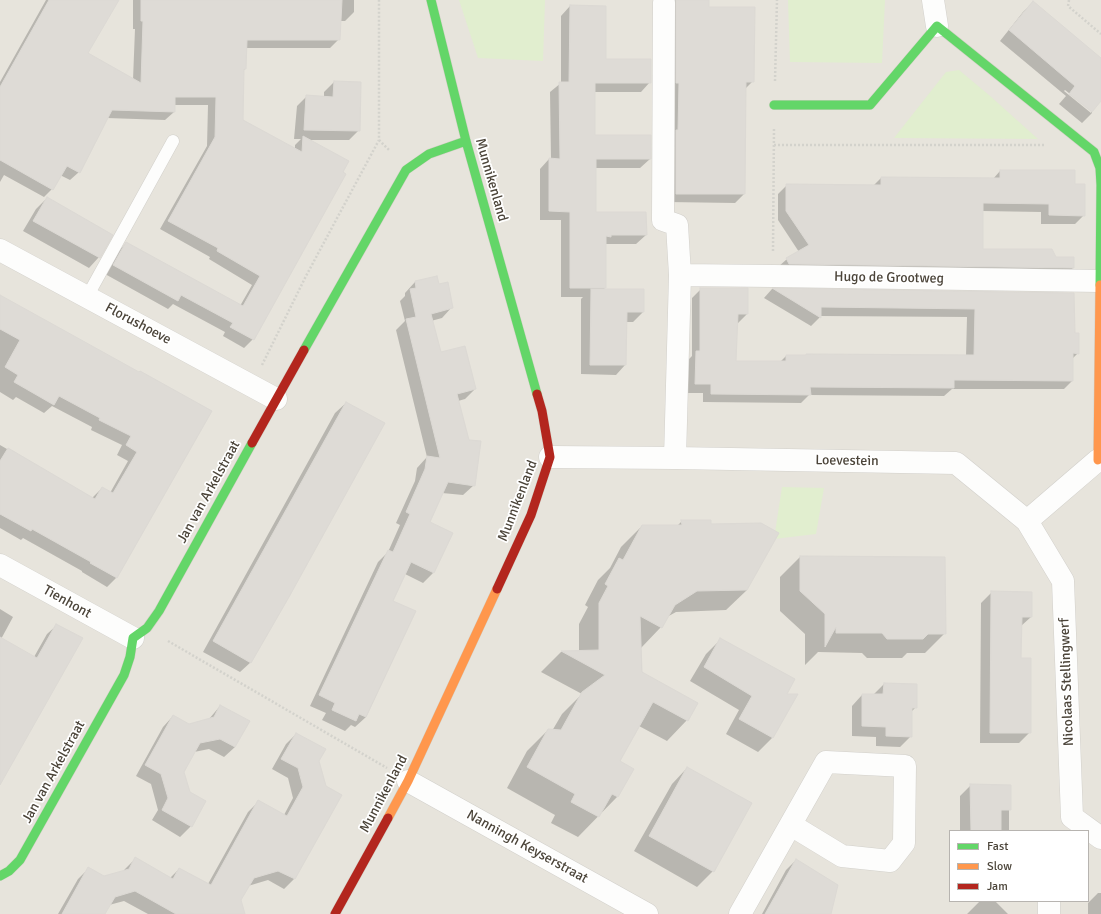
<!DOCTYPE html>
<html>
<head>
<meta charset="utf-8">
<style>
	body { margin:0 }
	#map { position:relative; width:1101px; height:914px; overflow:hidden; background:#f4f2ee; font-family:Signika,sans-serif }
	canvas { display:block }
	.legend { position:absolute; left:949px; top:830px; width:140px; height:72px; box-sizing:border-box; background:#fff; border:1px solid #b7b4b0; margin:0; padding:5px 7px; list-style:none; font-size:12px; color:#4b4439 }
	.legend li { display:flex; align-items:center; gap:8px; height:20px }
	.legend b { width:20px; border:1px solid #b7b4b0 }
</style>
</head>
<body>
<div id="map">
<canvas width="1101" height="914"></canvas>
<ul class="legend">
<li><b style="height:5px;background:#63d668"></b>Fast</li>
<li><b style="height:5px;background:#ff974d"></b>Slow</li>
<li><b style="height:5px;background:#b3261e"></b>Jam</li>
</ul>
</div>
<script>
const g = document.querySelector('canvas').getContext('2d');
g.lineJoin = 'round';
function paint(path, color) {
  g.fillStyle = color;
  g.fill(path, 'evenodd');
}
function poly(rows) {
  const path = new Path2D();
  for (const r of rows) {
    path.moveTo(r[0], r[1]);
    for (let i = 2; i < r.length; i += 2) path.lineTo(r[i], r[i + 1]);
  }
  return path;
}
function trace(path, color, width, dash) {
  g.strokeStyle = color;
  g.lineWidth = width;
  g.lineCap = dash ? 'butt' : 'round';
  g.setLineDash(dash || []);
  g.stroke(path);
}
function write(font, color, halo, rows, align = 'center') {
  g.font = font + ' Signika,sans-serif';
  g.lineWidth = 3.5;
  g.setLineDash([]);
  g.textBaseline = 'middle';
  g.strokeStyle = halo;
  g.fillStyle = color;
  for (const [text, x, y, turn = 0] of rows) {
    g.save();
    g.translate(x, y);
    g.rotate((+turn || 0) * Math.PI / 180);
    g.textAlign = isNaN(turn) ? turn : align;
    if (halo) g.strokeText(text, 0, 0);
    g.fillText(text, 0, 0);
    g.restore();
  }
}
const residential = poly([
	[0,0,1101,0,1101,914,0,914],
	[950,831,1088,831,1088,901,950,901]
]);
const green = poly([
	[459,0,545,0,543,61,478,58],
	[788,0,885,0,882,63,790,62],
	[959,70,989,95,1038,139,894,138,946,72],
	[782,487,824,488,816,534,774,539]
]);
const shadow = poly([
	[46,0,88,0,86,54,133,80,135,29,133,29,133,0,354,0,354,12,345,21,340,21,339,39,330,48,246,48,245,69,242,71,242,120,295,150,295,145,301,139,294,139,297,106,307,96,324,97,324,92,334,82,360,82,359,130,349,140,308,140,345,174,253,339,244,348,223,336,225,332,173,304,168,309,105,274,118,252,126,243,240,306,252,285,209,259,210,257,160,229,207,146,208,105,174,105,174,112,165,120,107,118,79,172,70,180,60,175,52,189,44,197,4,175,0,182,0,82],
	[669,0,708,0,708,8,753,81,745,89,744,194,735,203,667,202],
	[1033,2,1101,73,1101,100,1092,110,1092,113,1082,123,1059,104,1066,96,1000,41,1023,12],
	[1065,90,1092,111,1091,113,1064,91],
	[570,6,605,60,650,82,641,92,594,92,594,136,650,159,640,168,595,168,595,213,645,213,646,235,636,244,605,244,605,288,603,290,643,312,633,322,626,322,625,365,616,375,581,374,581,299,583,297,561,297,561,220,540,220,540,169,549,159,551,159,550,92,561,83,561,16],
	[1000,171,1074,185,1084,215,1075,224,1041,224,1041,212,982,211,982,250,1056,258,1073,268,1064,276,778,267,787,259,799,252,778,220,778,194,787,185,873,186,881,178,993,179],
	[47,198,99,257,89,268,23,231,36,209],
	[415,282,438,285,452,307,442,318,431,321,440,353,475,389,465,399,458,401,474,485,463,495,442,493,429,523,452,533,433,573,423,583,405,574,392,602,415,612,366,717,355,727,351,725,345,731,322,720,326,713,310,706,378,562,388,552,400,525,396,523,415,481,417,468,427,457,396,330,405,321,400,301,405,296,405,293],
	[701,289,747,289,747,314,738,323,736,323,735,362,780,362,786,356,804,356,806,355,966,356,967,317,820,316,820,317,811,326,764,298,772,289,1073,294,1074,334,1078,353,1072,359,1072,381,1064,389,952,389,944,396,809,395,801,403,703,402,703,393,687,393,687,361,692,356,692,298],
	[0,296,139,373,211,411,116,578,107,587,82,572,82,571,23,538,21,540,0,528,0,445,92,498,102,488,110,493,128,461,117,455,122,445,91,430,92,427,52,406,44,413,16,397,13,400,0,392],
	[346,403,251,662,240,672,203,652,335,413],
	[682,521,710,525,747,590,726,610,676,612,667,617,661,627,641,648,642,672,687,720,667,741,639,726,619,762,617,797,578,837,551,823,555,815,507,788,527,751,548,730,552,731,562,714,582,694,541,672,561,652,579,651,579,624,588,607,585,605,598,580,610,568,621,547,642,526,677,526],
	[800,557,944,558,945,633,925,653,907,653,902,658,867,658,862,653,818,652,805,665,805,634,780,611,780,577],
	[992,592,1031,617,1021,626,1020,659,1030,732,1019,743,980,743,981,603],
	[0,609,13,617,0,641],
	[57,625,0,784,0,642,34,657,47,634],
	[720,640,785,695,796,695,772,738,758,752,726,734,739,710,690,681,706,654],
	[884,684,916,707,911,712,911,736,900,747,876,746,876,737,852,736,852,706,862,695,873,695],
	[220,706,235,747,224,757,209,749,194,752,183,772,191,826,180,837,152,820,158,810,151,784,136,776,163,727,173,716,189,725,209,719],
	[296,734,318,761,325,786,341,795,294,879,284,889,268,880,248,886,240,900,244,914,148,914,124,901,109,905,104,914,58,914,78,879,88,869,104,877,123,872,125,869,135,859,170,878,179,869,208,884,248,812,258,802,284,815,293,798,288,778,272,769,286,744],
	[687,768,713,871,697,887,634,851,672,784],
	[971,785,1009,786,1009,831,960,831,960,796],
	[796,860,808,914,762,914,786,870],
	[1098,893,1101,893,1101,914,1088,914,1088,903],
	[980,901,995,901,1008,914,967,914]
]);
const building = poly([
	[49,0,119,0,88,53,141,83,143,21,141,21,141,0,342,0,340,40,247,40,246,69,244,69,243,120,302,152,303,136,349,161,343,172,346,174,254,340,230,327,233,323,181,295,178,301,113,265,126,242,243,306,260,276,217,251,218,248,168,221,215,137,216,97,175,97,175,112,112,110,80,173,67,166,53,190,0,160,0,87,49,0],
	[676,0,709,0,709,7,755,7,754,82,746,82,745,194,676,194,676,130,678,130,679,83,676,83,676,0],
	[1033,1,1101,58,1101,101,1092,112,1069,94,1075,86,1009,30,1033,1],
	[570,5,606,6,606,59,651,59,651,83,595,83,595,135,651,135,651,159,596,159,596,212,646,212,647,235,611,235,611,237,606,236,606,288,570,288,570,212,549,211,549,158,560,159,559,82,569,82,570,5],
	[334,81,361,82,360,131,304,130,306,95,333,97,334,81],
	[1000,170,1075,170,1075,184,1085,184,1085,216,1049,215,1049,204,983,203,983,249,1052,249,1056,257,1074,257,1074,268,789,264,786,258,809,245,786,211,786,184,881,185,881,177,1000,178,1000,170],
	[47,197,113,235,100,258,33,221,47,197],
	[437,276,439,284,448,282,453,308,431,314,441,352,465,346,476,389,457,394,469,440,481,441,475,486,448,482,430,522,453,533,434,573,411,562,393,601,416,611,366,717,359,714,356,721,332,710,335,703,319,695,388,550,393,552,410,514,406,512,425,469,427,456,440,458,406,319,416,317,410,289,416,288,415,281,437,276],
	[700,288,748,288,748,314,738,314,736,361,786,361,786,355,806,355,806,354,974,355,975,309,821,307,821,318,772,288,1074,293,1075,333,1079,333,1079,354,1073,353,1073,381,954,380,954,388,810,387,811,395,711,394,711,384,695,384,696,351,700,351,700,288],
	[591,289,644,289,644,312,627,312,626,365,590,365,591,289],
	[0,295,139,372,140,371,212,411,117,578,90,563,91,562,32,529,31,531,0,514,0,461,8,448,95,499,102,487,113,493,137,452,126,445,131,436,99,420,100,418,59,396,54,405,14,382,18,375,5,367,20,340,0,329,0,295],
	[346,402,385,423,289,597,251,663,213,641,346,402],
	[681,520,711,520,711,524,761,523,779,533,747,590,697,591,675,605,662,628,640,616,642,672,698,703,688,721,653,702,620,761,634,769,618,797,612,794,599,817,571,802,575,794,527,767,548,729,561,730,582,692,605,675,561,651,599,650,599,603,608,586,605,584,619,558,623,560,642,525,682,525,681,520],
	[800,556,945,557,946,634,928,634,923,639,887,639,882,633,836,633,836,627,825,647,825,614,800,591,800,556],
	[991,591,1032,592,1032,617,1022,617,1021,658,1031,658,1031,733,990,733,991,591],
	[56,624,83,638,0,785,0,637,37,658,56,624],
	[720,638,795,679,787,694,798,694,773,738,739,719,752,696,704,667,720,638],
	[884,683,917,684,917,708,912,708,912,737,886,736,886,727,862,726,862,694,883,694,884,683],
	[220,705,250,721,235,747,220,739,200,743,184,772,190,792,206,801,192,827,162,810,168,798,161,774,145,765,173,715,189,724,214,717,220,705],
	[296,733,326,749,319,761,326,786,342,795,295,879,278,871,254,878,241,900,245,914,176,914,135,891,115,897,105,914,62,914,88,867,104,876,129,869,135,857,173,879,179,868,211,885,258,800,287,816,303,787,298,768,281,759,296,733],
	[687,767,752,803,714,872,649,836,687,767],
	[970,784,1011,785,1011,810,1001,810,1001,831,971,831,970,784],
	[796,859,838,885,831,914,765,914,796,859]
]);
const path = poly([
	[1069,0,1068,6,1101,34],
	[775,81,777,0],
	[379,140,390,151],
	[774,145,1045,145],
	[773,251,774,128],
	[262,365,306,276,379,140,379,0],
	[168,641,387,768]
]);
const lane = poly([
	[87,297,173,141]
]);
const street = poly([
	[933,0,937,26],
	[664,3,663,220,677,225,680,275,675,458],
	[0,250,276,399],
	[680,275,773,276,1099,281],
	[550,457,675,458,956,463,1027,521,1098,460,1101,460],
	[1027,521,1063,581,1072,817,1101,838],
	[0,565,133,638],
	[408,781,647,914],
	[740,914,826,762,905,766,904,843,890,861,842,856,791,825],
	[1049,914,1049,901]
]);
const fast = poly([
	[431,0,466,141,537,394],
	[774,105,870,105,937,26,1094,152,1100,168,1101,185,1100,285],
	[304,350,406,170,429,154,466,141],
	[0,876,9,871,20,860,124,675,130,657,133,638,147,628,159,611,252,443]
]);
const slow = poly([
	[1098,460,1100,285],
	[388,818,408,781,497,589]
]);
const jam = poly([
	[252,443,304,350],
	[497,589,531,515,550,457,542,411,537,394],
	[335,914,388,818]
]);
const streetNames = [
	["Munnikenland",491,180,74],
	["Hugo de Grootweg",889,278,1],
	["Florushoeve",138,324,28],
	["Loevestein",847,461,1],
	["Jan van Arkelstraat",209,492,-61],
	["Munnikenland",518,501,-69],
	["Tienhont",67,602,29],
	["Nicolaas Stellingwerf",1067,682,-92],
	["Jan van Arkelstraat",54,772,-61],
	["Munnikenland",384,794,-62],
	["Nanningh Keyserstraat",527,847,29]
];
paint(residential, '#e7e4dc');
paint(green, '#e1eecf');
paint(shadow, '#0003');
paint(building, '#dedbd6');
trace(building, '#dcd9d4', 1);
trace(lane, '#d2d0cb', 13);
trace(street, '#d2d0cb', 23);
trace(fast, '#d3cfc5', 10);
trace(slow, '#d3cfc5', 10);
trace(jam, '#d3cfc5', 10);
trace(path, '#d3d2cc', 2.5, [2, 2]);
trace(lane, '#fdfdfc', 12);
trace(street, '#fdfdfc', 22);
trace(fast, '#63d668', 9);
trace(slow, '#ff974d', 9);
trace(jam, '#b3261e', 9);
write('14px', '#4b4439', '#fff', streetNames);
</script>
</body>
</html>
